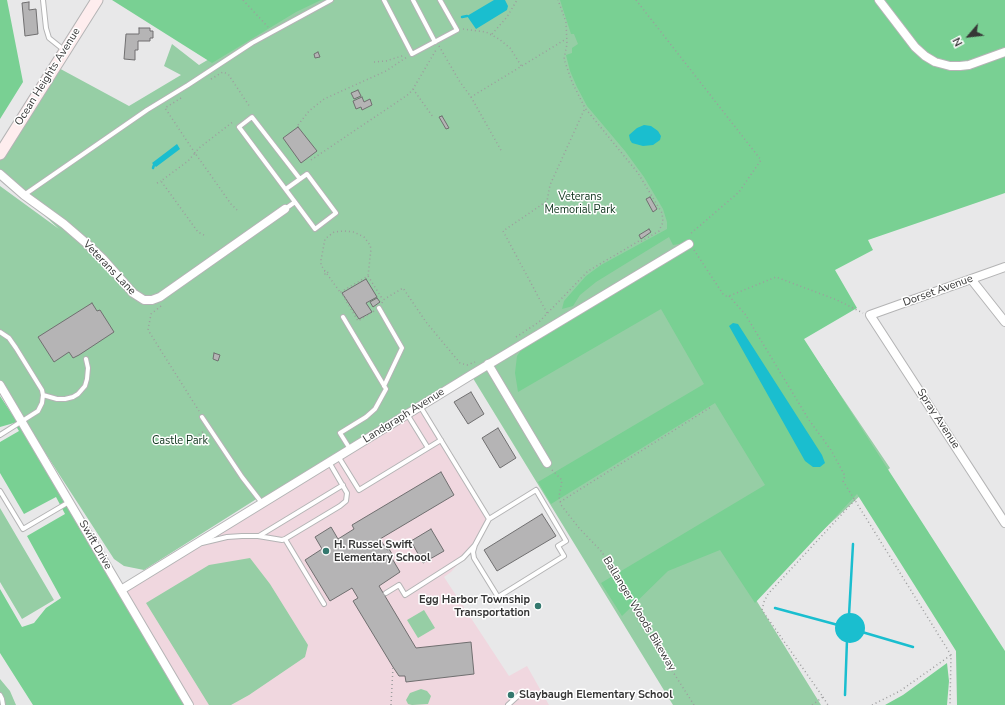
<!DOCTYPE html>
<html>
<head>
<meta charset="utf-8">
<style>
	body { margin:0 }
	#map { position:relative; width:1005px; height:705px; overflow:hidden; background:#e8e8e9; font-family:"Nunito Sans",sans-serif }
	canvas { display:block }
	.north { position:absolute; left:949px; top:16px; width:40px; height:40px; -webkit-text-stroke:3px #fff; paint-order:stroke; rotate:242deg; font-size:11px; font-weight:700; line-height:16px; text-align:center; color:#363636 }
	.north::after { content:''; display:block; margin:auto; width:14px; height:18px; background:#363636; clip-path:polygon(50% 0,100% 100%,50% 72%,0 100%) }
</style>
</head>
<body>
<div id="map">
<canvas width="1005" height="705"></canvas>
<div class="north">N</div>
</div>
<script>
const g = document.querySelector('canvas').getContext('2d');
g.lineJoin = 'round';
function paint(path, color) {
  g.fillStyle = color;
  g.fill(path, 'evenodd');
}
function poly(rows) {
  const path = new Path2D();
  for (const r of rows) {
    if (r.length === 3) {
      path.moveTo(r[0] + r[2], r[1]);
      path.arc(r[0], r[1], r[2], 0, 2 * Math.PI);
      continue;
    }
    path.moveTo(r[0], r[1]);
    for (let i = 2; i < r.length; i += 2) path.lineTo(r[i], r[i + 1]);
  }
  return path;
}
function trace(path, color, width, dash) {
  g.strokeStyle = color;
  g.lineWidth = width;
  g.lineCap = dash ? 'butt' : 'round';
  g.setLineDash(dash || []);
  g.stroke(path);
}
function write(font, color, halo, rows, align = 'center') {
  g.font = font + ' "Nunito Sans",sans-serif';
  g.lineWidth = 3;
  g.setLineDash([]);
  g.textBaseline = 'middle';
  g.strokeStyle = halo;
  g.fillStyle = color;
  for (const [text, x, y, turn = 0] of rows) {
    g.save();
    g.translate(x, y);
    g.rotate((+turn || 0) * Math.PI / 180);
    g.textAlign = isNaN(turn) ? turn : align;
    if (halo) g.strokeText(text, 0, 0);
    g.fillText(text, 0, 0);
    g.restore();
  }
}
const education = poly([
	[420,406,489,519,475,545,451,572,444,577,509,676,527,666,549,705,189,705,121,590]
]);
const green = poly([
	[309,0,702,0,769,289,890,468,753,595,821,705,673,705,471,375,262,503,258,498,144,570,124,566,114,559,0,383,0,186,59,229,0,174,0,155,55,66,129,106,181,75,164,66,172,44,199,65],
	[0,508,54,600,22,619,0,582],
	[250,558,270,584,308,645,305,657,249,695,231,705,209,705,146,603,209,565],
	[424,610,435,628,418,638,407,620],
	[0,679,10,691,16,705,0,705],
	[421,689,427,691,431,696,428,704,412,705,408,704,406,700,410,693]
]);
const forest = poly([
	[0,0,7,0,23,82,0,119],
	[112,0,321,0,296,12,212,63],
	[560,0,1005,0,1005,193,868,240,873,250,835,270,857,308,804,339,1005,651,1005,705,957,705,956,651,857,494,755,603,720,550,668,571,622,616,601,583,765,485,715,403,551,504,538,482,704,384,661,309,518,392,515,373,517,356,522,349,684,249,686,243,673,245,669,237,596,282,580,295,573,306,562,309,564,301,586,276,601,265,667,229,667,222,663,209,644,177,625,151,587,106,577,87,570,71,566,55,572,53,572,48,578,44,574,34,571,34],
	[0,396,40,456,186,705,33,705,0,653,0,589,22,627,34,623,46,608,61,598,27,536,65,514,56,497,24,514,0,473,0,442,19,431,14,423,0,427],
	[947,663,949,681,947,705,885,705,903,695]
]);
const water = poly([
	[494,0,505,0,508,6,507,10,476,29,467,16],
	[644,125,651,126,658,131,661,136,660,140,653,145,643,146,632,143,630,140,629,135,637,128],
	[177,144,180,149,156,167,152,163],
	[733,323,738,324,822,455,825,463,820,467,813,467,805,461,729,326],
	[850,628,15]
]);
const stream = poly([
	[462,17,467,16],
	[153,168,154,165],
	[775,608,838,625],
	[849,615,853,544],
	[862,632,913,647],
	[845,695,847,640]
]);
const building = poly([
	[29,2,29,10,36,9,38,34,25,36,22,3,29,2],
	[139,28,150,28,150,31,153,31,153,38,150,38,150,41,138,41,138,50,135,50,135,60,124,59,126,34,139,34,139,28],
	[318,52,320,57,315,58,314,54,318,52],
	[358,90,361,96,354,99,351,93,358,90],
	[362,97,364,102,370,99,372,105,362,110,361,107,356,109,353,101,362,97],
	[442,116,449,128,446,129,439,117,442,116],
	[298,127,317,151,301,163,283,138,298,127],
	[650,197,657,209,653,212,646,199,650,197],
	[649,229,651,232,641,239,639,235,649,229],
	[366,279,377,297,366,303,372,312,359,319,342,293,366,279],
	[377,298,380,302,373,307,370,302,377,298],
	[92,303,97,311,100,310,114,332,79,355,73,358,69,352,54,362,38,337,92,303],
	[214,353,220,355,218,361,213,359,214,353],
	[471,392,484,414,468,424,454,402,471,392],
	[498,428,516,458,500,468,482,438,498,428],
	[441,472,454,495,380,539,387,550,389,549,392,554,390,555,400,572,379,586,416,648,471,642,474,674,406,682,405,676,399,676,393,667,353,601,358,598,352,588,330,601,305,560,322,549,315,537,331,527,338,539,354,529,352,525,441,472],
	[542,514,556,536,497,571,484,550,542,514],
	[431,529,444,551,423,563,411,541,431,529]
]);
const path = poly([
	[243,0,268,27],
	[636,0,761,160,739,192,689,235],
	[463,29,486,32,499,39,510,48,522,67],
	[492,34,507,17,517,0],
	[439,46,460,82,471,97,566,39],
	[374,62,386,61,405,55],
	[211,79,223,72,228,74,250,107],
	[413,89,433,117],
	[471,97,502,152],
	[181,98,165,108,195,153,199,148,234,121],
	[298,125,309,111,324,99,386,71,407,57],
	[311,160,409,94,413,89,436,50],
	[157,183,161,181],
	[204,235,198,232,161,181,188,161,195,153,231,204,237,210],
	[694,250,723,294,726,296,729,296,776,277,837,300,863,313],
	[324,271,327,271,328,273,325,274,324,271],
	[325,271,321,265,321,260,325,239,334,232,344,231,354,232,364,237,370,245,371,249,368,276],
	[327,274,340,292],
	[729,296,745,314,809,420,831,450,845,476,843,481,951,655,950,705],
	[382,303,383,300,403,288,426,322,460,363,467,365,475,362],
	[161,306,151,314,148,330,199,411],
	[374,311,358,321,341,292,368,276,383,300],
	[547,313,503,231,547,201,550,185,585,108],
	[516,337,539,322,588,271,639,241,640,242,659,231,663,222,662,213,638,173,585,108,572,82,564,59,567,44,566,22,558,0],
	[192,439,204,431],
	[552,470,562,480,559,497,561,505,579,528,602,552,619,581,630,595,645,628,694,705],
	[560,502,711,407],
	[823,697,828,705],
	[391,705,393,667],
	[812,705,823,697,762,610,764,602,768,594,855,500],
	[872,705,900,691,951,655]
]);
const service = poly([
	[43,0,46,28,49,38,64,50],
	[384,0,412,54,457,30,440,0],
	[413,0,435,42],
	[286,189,300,179],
	[24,195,147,110,188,85,252,43,331,0],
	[285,209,295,202,315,229,336,213,307,174,300,179,252,117,239,127,295,202],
	[379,308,402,348,384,386],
	[343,317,386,389,375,409,366,417,340,433,350,449],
	[0,332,9,338,16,348,42,390,43,395,42,403,38,411,0,435],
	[43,395,57,399,65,399,73,397,78,394,85,386,87,379,88,368,86,359],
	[420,406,489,519],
	[407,414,428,448],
	[202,417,242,477,262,503],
	[338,456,359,490,441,440],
	[536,490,566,541,558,546,564,556,498,597,474,558,473,552,475,545,489,519,536,490],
	[0,491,23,529,69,502],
	[259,536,343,485],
	[285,539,324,604],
	[202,543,227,537,242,536,258,536,282,540,285,539,340,506,346,501,347,493,329,462],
	[386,593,399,585,405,595,463,558,475,545],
	[0,695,2,699,3,705],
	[508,705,520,694]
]);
const minor = poly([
	[879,0,915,47,925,56,935,62,950,66,960,66,969,65,1005,52],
	[0,174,24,195,64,224,86,243,103,259,133,293,144,300,152,300,160,297,285,209],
	[1005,267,870,315,1005,523],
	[971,279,1005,322],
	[488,364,547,463],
	[0,385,189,705],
	[121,590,471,375,689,244]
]);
const secondary = poly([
	[0,154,97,0]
]);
const markers = [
	[326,551,4,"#33786e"],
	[538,606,4,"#33786e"],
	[511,695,4,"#33786e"]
];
const streetNames = [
	["Ocean Heights Avenue",48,77,-58],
	["Veterans Lane",109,268,46],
	["Dorset Avenue",938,291,-20],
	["Landgraph Avenue",404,416,-32],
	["Spray Avenue",938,419,57],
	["Swift Drive",95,545,60],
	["Ballanger Woods Bikeway",639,614,59]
];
const parkNames = [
	["Veterans",580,197],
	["Memorial Park",580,210],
	["Castle Park",180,441]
];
const poiNames = [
	["H. Russel Swift",334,545],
	["Elementary School",334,558],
	["Egg Harbor Township",530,600,"right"],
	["Transportation",530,613,"right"],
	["Slaybaugh Elementary School",519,695]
];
paint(education, '#f0d7df');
paint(green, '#96cea5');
paint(forest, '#79d093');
paint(water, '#1abecf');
trace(stream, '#1abecf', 2.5);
paint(building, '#b5b4b5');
trace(building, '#706f70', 1);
trace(service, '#b4b4b5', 6);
trace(minor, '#b4b4b5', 10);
trace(secondary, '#b4b4b5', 13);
trace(path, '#9d9d9e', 1.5, [1, 3]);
trace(service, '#fff', 4);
trace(minor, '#fff', 8);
trace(secondary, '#feedee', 11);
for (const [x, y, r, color] of markers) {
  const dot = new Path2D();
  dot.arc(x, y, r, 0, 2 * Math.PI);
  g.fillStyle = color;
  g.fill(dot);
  trace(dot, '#fff', 1.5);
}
write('11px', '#363636', '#fff', streetNames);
write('11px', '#0d331b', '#fff', parkNames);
write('bold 11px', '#363636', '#fff', poiNames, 'left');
</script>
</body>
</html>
